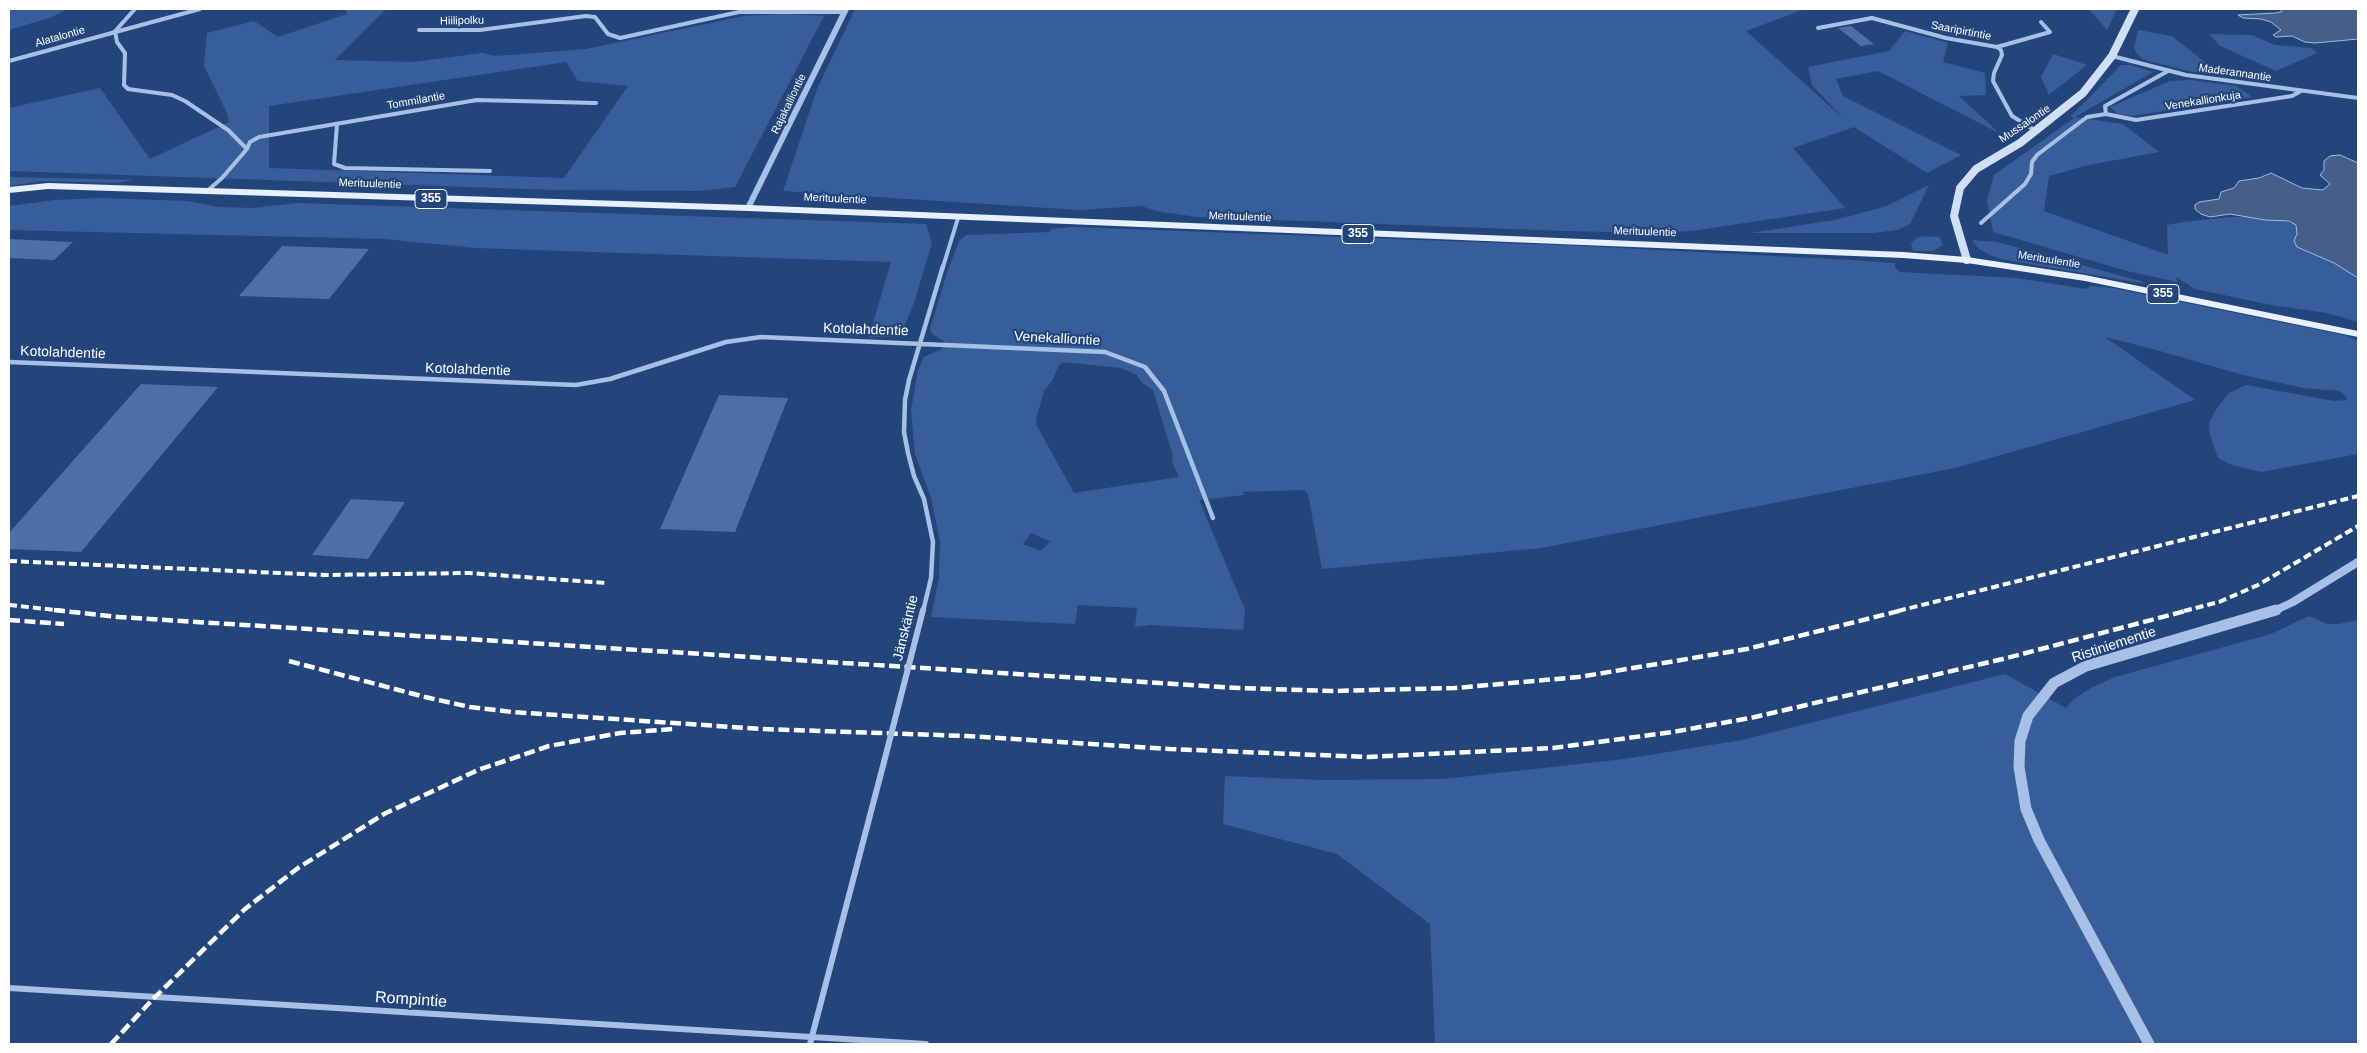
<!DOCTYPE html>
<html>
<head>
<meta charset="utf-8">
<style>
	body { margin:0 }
	#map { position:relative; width:2367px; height:1053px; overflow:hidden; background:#24457c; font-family:Helvetica,sans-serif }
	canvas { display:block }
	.frame { position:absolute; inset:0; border:10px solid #fff; pointer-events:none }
</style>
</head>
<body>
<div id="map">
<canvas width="2367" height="1053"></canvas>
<div class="frame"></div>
</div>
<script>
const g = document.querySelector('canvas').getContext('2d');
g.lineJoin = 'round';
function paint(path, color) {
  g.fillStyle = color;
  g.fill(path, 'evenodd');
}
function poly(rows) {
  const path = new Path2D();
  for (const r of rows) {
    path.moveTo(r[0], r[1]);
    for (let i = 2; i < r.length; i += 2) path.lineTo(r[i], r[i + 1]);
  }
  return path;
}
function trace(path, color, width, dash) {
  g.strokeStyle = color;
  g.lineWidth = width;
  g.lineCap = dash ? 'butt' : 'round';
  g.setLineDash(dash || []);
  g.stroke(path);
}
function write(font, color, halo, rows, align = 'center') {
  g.font = font + ' Helvetica,sans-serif';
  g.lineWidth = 4.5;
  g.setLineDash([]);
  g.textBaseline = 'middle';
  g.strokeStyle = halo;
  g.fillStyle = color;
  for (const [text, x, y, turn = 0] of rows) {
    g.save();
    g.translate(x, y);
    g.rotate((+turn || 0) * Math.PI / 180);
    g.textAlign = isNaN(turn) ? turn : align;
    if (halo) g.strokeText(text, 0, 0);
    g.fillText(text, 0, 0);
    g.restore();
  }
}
const green = poly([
	[9,9,67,9,52,17,9,30],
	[345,9,386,9,335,60,413,62,482,53,496,56,586,49,744,16,785,14,824,16,735,187,700,191,555,190,9,171,9,108,100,88,150,159,229,122,227,113,204,66,207,33,254,21,278,37,347,14],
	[566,62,578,81,628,86,564,178,269,168,269,106],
	[855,9,1805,9,1746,31,1843,118,1812,85,1808,67,1889,51,1905,31,1948,43,1943,62,1985,73,1986,95,1959,96,1999,133,1878,71,1836,79,1843,96,1961,155,1927,173,1854,127,1793,148,1845,208,1698,230,1663,233,1563,231,1197,217,1161,212,1141,206,1079,210,783,191,817,89],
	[2089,9,2117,9,2107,30],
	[2138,30,2172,36,2221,75,2188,71,2145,60,2137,54,2134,48],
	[2209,34,2252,35,2275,45,2312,48,2317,53,2276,71,2220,46],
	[2053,54,2087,65,2049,95,2041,77],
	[2121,65,2131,65,2153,72,2075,117,2123,124,2159,152,2089,165,2049,176,2044,211,2168,255,2167,225,2184,222,2229,217,2249,217,2284,221,2314,228,2358,271,2358,322,2327,313,2271,305,2195,289,2176,277,2177,282,2127,271,1993,232,1987,200,1994,175,2074,118,2071,116],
	[2191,80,2236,86,2252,97,2132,116,2118,114,2110,107,2170,81],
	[9,177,100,179,133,180,116,183,43,181,9,186],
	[1929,185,1910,224,1897,230,1874,233,1750,233,1835,220,1887,206],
	[100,198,188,201,219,207,253,208,297,203,926,224,932,243,914,303,900,337,869,337,891,262,476,248,385,239,9,230,9,206,55,200],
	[1071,227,1582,246,1851,260,1895,263,1895,268,1900,272,2017,278,2086,289,2091,286,2113,288,2344,335,2354,339,2358,342,2358,454,2261,472,2229,464,2218,458,2210,435,2209,423,2215,411,2229,393,2246,385,2334,401,2347,400,2346,396,2339,391,2304,388,2243,375,2153,349,2105,337,2195,400,1955,468,1541,548,1322,569,1308,494,1304,490,1243,492,1244,495,1199,500,1245,610,1243,630,1151,625,1135,627,1137,608,1078,605,1075,624,931,617,939,578,940,541,931,498,915,454,911,411,918,370,924,357,942,349,944,341,932,334,930,329,947,273,959,241,966,235,1050,232,1052,229],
	[1063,362,1121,368,1137,375,1141,382,1153,390,1173,456,1172,462,1179,477,1074,493,1037,426,1036,419,1044,391,1052,381,1059,365],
	[1031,533,1050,541,1041,551,1023,544],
	[1924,236,1940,237,1943,245,1933,251,1913,251,1911,243,1916,238],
	[1972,240,1997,242,2144,282,2141,283,2001,259,1989,255,1978,248],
	[2309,616,2327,624,2339,624,2358,620,2358,1044,1435,1044,1430,924,1337,854,1223,824,1225,776,1322,780,1443,779,1624,759,1742,740,2005,674,2066,708,2074,699,2091,688,2115,677,2271,634]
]);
const water = poly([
	[2282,9,2358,9,2358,39,2315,43,2305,42,2292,36,2276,37,2273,35,2281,30,2271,22,2261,19,2243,18,2238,15,2275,13,2281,12,2282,9],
	[2340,155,2358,163,2358,278,2334,263,2297,247,2294,241,2297,234,2296,225,2289,221,2265,220,2230,214,2210,217,2201,214,2195,209,2195,205,2199,202,2219,199,2221,192,2234,188,2239,181,2259,178,2271,173,2302,188,2323,190,2330,184,2320,175,2324,170,2324,161,2330,156,2340,155]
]);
const building = poly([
	[1851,26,1874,44,1861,46,1838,28],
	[9,239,73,242,54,260,9,258],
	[282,246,369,249,329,299,239,296],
	[141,384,218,387,81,552,9,549,9,533],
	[719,395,788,398,735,532,660,529],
	[351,499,405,502,368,559,312,555]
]);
const minorFar2 = poly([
	[1818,28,1872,18,1946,38,1997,47,2001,50,2002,55,1994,73,1993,81,2012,116,2036,131],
	[117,29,135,9],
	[419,30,480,30,586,16,595,17,608,34,620,38,739,12,845,12],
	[115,31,117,42,125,53,124,85,128,89,172,95,185,101,228,130,247,149,222,178,206,192],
	[1997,47,2050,32,2041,22],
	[2112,56,2186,75,2358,98],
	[9,61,200,9],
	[2106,114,2105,106,2168,71],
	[337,124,334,164,345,168,490,171],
	[247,149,250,142,259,137,477,100,596,103],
	[1981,223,2025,184,2031,174,2032,162,2037,155,2087,117,2106,114,2136,120,2292,96,2301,91],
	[943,267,958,218]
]);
const minorFar1 = poly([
	[9,362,576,385,610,379,726,342,761,337,1105,352,1145,367,1164,391,1213,518],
	[926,599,931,578,933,542,924,499,914,476,908,453,904,432,905,400,909,380,943,266]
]);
const minor = poly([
	[9,988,926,1044],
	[810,1044,884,762]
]);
const tertiaryFar2 = poly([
	[748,208,846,9]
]);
const tertiaryFar1 = poly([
	[2274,611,2293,602,2358,562]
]);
const tertiary = poly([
	[2149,1044,2039,840,2026,809,2019,767,2020,741,2028,716,2054,683,2086,666,2276,610]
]);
const secondary = poly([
	[1967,260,1954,216,1960,188,1976,169,2020,143,2083,93,2112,56,2135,9]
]);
const primary = poly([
	[48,183,748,205,1903,252,1967,257,2085,275,2358,331,2358,337,2085,281,1967,263,1903,258,748,211,48,189,9,193,9,187,48,183]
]);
const railFar1 = poly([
	[9,561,325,575,469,573,606,583],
	[9,605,65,611],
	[1898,611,2358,496],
	[2184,611,2219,602,2258,585,2358,526]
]);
const rail = poly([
	[54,610,119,617,1238,688,1333,691,1455,688,1579,677,1747,649,1903,610],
	[9,620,64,624],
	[289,661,425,697,470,707,512,712,762,729,967,736,1170,749,1368,757,1553,748,1673,732,1755,717,2007,658,2189,610],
	[111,1044,154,998,245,909,298,868,384,814,478,770,549,746,620,733,673,729]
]);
const minorBridgeFar1 = poly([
	[923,611,926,599]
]);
const minorBridge = poly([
	[884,762,923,610]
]);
const farStreetnames = [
	["Hiilipolku",462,21,-1],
	["Saaripirtintie",1961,31,11],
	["Alatalontie",60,37,-16],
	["Maderannantie",2235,73,8],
	["Tommilantie",416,101,-10],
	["Venekallionkuja",2203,101,-9],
	["Rajakalliontie",789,104,-64],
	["Mussalontie",2025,124,-34],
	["Merituulentie",370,184,2],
	["Merituulentie",835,199,3],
	["Merituulentie",1240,217,2],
	["Merituulentie",1645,232,2],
	["Merituulentie",2049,260,9]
];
const shields = [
	[431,199,32],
	[1358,234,32],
	[2163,294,32]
];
const shieldNames = [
	["355",431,199],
	["355",1358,234],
	["355",2163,294]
];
const streetNames = [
	["Kotolahdentie",866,330,2],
	["Venekalliontie",1057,339,3],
	["Kotolahdentie",63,353,2],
	["Kotolahdentie",468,370,2],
	["Jänskäntie",906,628,-76],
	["Ristiniementie",2114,645,-18]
];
const nearStreetnames = [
	["Rompintie",411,1000,4]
];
paint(green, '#375e9a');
paint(water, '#475f88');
trace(water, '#9cbae6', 1);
paint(building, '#4c6fa5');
trace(minorFar2, '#a8c0e5', 4);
trace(minorFar1, '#a8c0e5', 4.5);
trace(minor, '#a8c0e5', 6);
trace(tertiaryFar2, '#a8c0e5', 6);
trace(tertiaryFar1, '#a8c0e5', 8);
trace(tertiary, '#a8c0e5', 11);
trace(secondary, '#d1def5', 8);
paint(primary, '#e8effd');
trace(railFar1, '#fff', 4, [8, 4]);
trace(rail, '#fff', 4.5, [11, 4.5]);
trace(minorBridgeFar1, '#a8c0e5', 4.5);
trace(minorBridge, '#a8c0e5', 6);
write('11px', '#fff', '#24457c', farStreetnames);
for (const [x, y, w] of shields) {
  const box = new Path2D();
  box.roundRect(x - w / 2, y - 9.5, w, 19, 4);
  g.fillStyle = '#24457c';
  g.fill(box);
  trace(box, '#fff', 1);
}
write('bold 12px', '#fff', null, shieldNames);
write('14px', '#fff', '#24457c', streetNames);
write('16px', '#fff', '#24457c', nearStreetnames);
</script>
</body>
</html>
